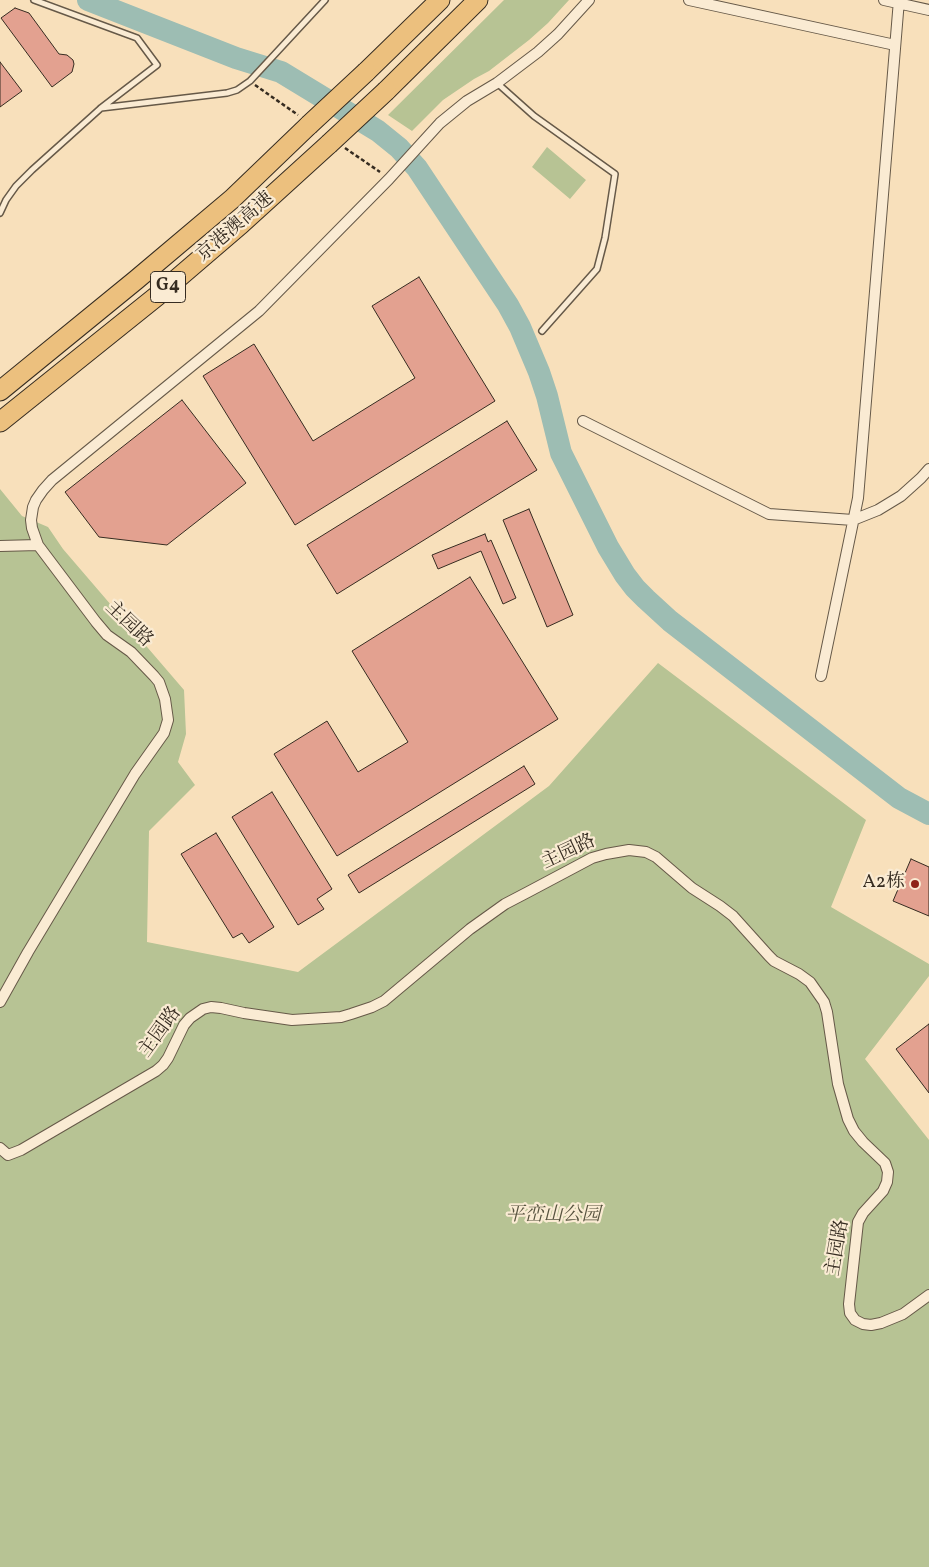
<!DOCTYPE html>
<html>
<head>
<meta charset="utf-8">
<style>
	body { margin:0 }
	canvas { display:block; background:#f8e0bb }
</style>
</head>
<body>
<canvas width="929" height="1567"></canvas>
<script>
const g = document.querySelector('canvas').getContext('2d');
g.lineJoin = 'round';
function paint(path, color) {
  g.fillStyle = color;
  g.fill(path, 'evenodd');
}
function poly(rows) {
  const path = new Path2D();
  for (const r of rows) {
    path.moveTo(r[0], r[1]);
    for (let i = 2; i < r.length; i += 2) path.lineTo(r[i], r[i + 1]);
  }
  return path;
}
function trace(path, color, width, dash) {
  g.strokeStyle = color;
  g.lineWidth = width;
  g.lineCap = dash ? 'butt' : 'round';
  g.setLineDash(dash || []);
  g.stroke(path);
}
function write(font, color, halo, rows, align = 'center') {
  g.font = font + ' Vollkorn,"Noto Serif SC",serif';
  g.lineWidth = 4.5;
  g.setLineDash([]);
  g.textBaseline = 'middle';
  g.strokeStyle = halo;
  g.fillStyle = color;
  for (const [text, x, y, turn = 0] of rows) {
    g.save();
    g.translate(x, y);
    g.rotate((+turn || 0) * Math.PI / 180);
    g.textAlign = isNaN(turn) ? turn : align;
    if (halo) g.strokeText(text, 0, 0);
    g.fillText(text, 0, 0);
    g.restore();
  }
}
const green = poly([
	[504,0,569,0,548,23,529,40,489,71,474,79,443,100,412,131,388,115],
	[547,147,586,180,570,199,532,167],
	[0,489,22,516,48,527,63,549,184,690,186,734,178,762,195,785,149,831,147,942,298,972,549,786,658,663,866,820,831,907,929,964,929,976,865,1059,929,1140,929,1567,0,1567]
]);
const river = poly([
	[88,0,236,58,281,72,378,131,399,148,417,168,508,305,520,327,539,372,547,396,561,453,608,547,625,575,635,588,646,599,670,621,899,798,929,814]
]);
const building = poly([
	[15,8,29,13,59,54,67,55,73,60,74,64,72,72,52,87,1,18,15,8],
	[0,62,22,91,0,107,0,62],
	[419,277,495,401,295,525,203,376,254,344,313,441,415,378,372,306,419,277],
	[182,400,246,483,167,545,99,537,65,492,182,400],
	[507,421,537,470,337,594,307,545,507,421],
	[529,509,573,615,547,627,503,520,529,509],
	[485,534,488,542,491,540,516,598,503,604,481,551,438,569,432,555,485,534],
	[470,577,558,719,337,856,274,754,327,721,358,772,408,742,352,651,470,577],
	[524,766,535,784,359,893,348,875,524,766],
	[272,792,332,889,317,899,324,909,298,925,232,817,272,792],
	[216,833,274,927,249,943,242,933,233,938,181,854,216,833],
	[911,859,929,867,929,916,893,901,911,859],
	[929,1024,929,1093,896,1049,929,1024]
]);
const path = poly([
	[255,85,298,115],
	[345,148,380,172]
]);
const service = poly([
	[497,83,534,116,615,174,605,238,597,269,542,331],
	[101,108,227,93,237,90,250,81,325,0],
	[0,213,6,200,16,186,32,170,101,108,157,65,137,38,34,0]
]);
const minor = poly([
	[689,0,895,45],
	[884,0,929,10],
	[583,421,769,514,853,520,878,510,901,496,921,478,929,469],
	[0,546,38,545],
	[821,676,858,498,899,0],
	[0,1002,28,952,135,774,164,733,168,720,165,699,159,682,154,676,131,652,107,635,96,622,38,545,32,528,31,520,33,507,36,500,43,490,52,480,259,311,389,179,440,123,467,101,497,83,538,52,558,34,589,0],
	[0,1148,8,1155,21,1150,156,1071,163,1065,168,1058,184,1025,190,1018,203,1009,211,1007,221,1008,244,1013,292,1020,341,1017,351,1014,372,1007,384,1001,470,929,505,904,528,892,592,858,606,854,629,850,646,852,656,857,692,888,720,906,733,916,769,956,774,961,799,974,810,982,824,1002,827,1012,838,1084,848,1119,854,1131,863,1142,885,1163,888,1172,887,1182,883,1191,863,1213,858,1222,849,1304,850,1313,855,1320,863,1324,871,1325,881,1323,903,1314,929,1295]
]);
const motorway = poly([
	[366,72,440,0],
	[386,91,478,0],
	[0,391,136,280,232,199,309,125],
	[0,422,157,296,241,224,329,144]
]);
const motorwayBridge = poly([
	[309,125,366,72],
	[329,144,386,91]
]);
const markers = [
	[915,884,5,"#8f2418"]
];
const shields = [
	[168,287,35]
];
const shieldNames = [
	["G4",168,287]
];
const streetNames = [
	["京港澳高速",236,228,-41],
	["主园路",128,625,44],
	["主园路",569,853,-25],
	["主园路",161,1033,-54],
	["主园路",839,1248,-80]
];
const poiNames = [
	["A2栋",905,884]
];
const parkNames = [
	["平峦山公园",553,1217]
];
paint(green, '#b7c394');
trace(river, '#9dbdb3', 22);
paint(building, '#e3a190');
trace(building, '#362c21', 1);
trace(service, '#665948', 8);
trace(minor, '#665948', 12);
trace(motorway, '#362c21', 21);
trace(path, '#362c21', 2.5, [4, 2.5]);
trace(service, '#faebd3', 5);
trace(minor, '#faebd3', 10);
trace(motorway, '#ecc07e', 19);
trace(motorwayBridge, '#362c21', 21, []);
trace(motorwayBridge, '#ecc07e', 19);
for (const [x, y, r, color] of markers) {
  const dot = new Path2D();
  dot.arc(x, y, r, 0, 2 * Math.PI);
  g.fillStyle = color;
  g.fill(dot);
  trace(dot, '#faebd3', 2);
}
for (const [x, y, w] of shields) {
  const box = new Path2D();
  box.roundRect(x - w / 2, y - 15.5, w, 31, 4);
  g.fillStyle = '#faebd3';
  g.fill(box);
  trace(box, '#362c21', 1);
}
write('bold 18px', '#362c21', null, shieldNames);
write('19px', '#362c21', '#faebd3', streetNames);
write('19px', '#362c21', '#faebd3', poiNames, 'right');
write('italic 19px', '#56523e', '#faebd3', parkNames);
</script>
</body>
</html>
